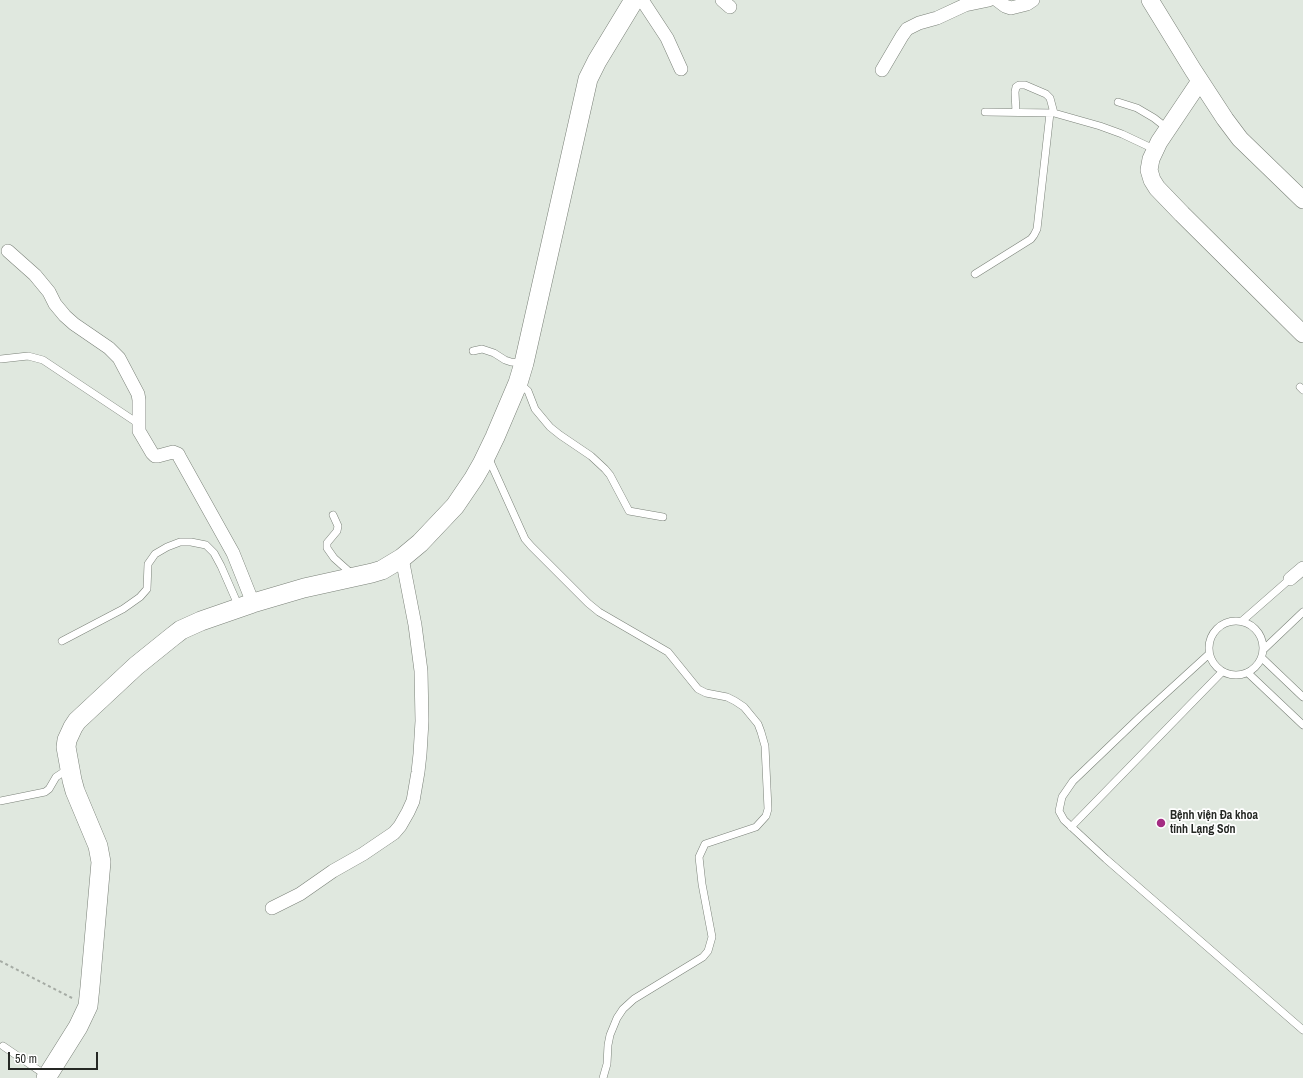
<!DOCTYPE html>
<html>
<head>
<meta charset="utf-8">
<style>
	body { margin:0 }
	#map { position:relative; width:1303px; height:1078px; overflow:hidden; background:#e0e8df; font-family:"Archivo Narrow",sans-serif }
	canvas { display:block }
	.scale { position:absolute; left:8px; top:1052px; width:90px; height:18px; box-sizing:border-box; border:2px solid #252824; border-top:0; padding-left:5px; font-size:12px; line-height:14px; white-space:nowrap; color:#252824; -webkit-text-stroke:3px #fff; paint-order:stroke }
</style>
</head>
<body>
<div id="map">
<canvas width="1303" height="1078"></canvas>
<div class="scale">50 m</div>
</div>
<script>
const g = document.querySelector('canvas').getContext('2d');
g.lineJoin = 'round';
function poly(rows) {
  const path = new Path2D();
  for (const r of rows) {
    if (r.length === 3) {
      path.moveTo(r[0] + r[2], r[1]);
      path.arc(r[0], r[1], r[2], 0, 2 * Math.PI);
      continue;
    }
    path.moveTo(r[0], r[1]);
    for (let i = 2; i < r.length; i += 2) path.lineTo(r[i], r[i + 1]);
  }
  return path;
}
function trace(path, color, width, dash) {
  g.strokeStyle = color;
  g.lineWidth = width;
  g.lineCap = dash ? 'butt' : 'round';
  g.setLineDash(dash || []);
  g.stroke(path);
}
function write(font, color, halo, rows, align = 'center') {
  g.font = font + ' "Archivo Narrow",sans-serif';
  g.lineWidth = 3.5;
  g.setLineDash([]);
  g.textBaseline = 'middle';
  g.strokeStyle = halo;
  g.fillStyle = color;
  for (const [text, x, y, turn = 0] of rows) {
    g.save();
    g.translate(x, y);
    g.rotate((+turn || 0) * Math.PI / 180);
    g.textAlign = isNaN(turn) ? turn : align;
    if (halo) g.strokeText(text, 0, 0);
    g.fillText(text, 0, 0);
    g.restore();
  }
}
const path = poly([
	[0,961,74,999]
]);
const service = poly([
	[1118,102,1137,108,1154,118,1168,129],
	[985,112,1054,113,1100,126,1122,134,1156,150],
	[1016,112,1015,92,1016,87,1019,85,1025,85,1046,94,1050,98,1054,113],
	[975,274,1031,239,1034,235,1037,229,1050,113],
	[473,351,482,349,494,353,505,360,511,362,523,363],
	[1,359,28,356,43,360,139,424],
	[520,384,528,391,535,409,550,427,560,435,591,456,605,469,610,475,629,511,663,517],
	[1300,387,1303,390],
	[488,457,525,539,531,546,588,603,599,612,668,652,698,689,706,693,727,697,735,701,744,707,758,724,761,732,765,746,768,809,766,816,756,827,705,844,699,857,702,884,712,937,708,951,703,957,634,999,623,1009,617,1018,610,1035,608,1045,607,1064,603,1078],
	[333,515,338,526,337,531,327,543,327,548,334,558,353,575],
	[1236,648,27],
	[1242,621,1290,579],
	[62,641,123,609,140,597,147,589,148,564,155,554,167,547,180,542,191,542,206,545,214,553,221,566,239,607],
	[1263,650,1303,612],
	[1209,654,1142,715,1073,781,1062,797,1059,811,1064,820,1106,859,1303,1030],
	[1262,658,1303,697],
	[1248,673,1303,725],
	[0,801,45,792,49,789,56,777,68,769],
	[1071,827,1222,672],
	[3,1046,47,1076]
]);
const minor = poly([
	[642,0,667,38,681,69],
	[722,0,730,7],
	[997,0,1005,6,1011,8,1027,4,1033,0],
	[882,70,902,36,907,29,919,23,937,18,965,5,989,0],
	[8,251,35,275,49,292,55,304,65,316,74,324,109,348,119,358,138,394,139,400,139,431,142,436,152,453,155,456,158,456,173,452,178,454,180,458,233,553,253,603],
	[1290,579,1303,568],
	[272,908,300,894,333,871,363,854,394,833,400,826,408,812,413,801,418,772,420,754,422,721,421,671,415,625,402,558]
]);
const tertiary = poly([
	[1150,0,1193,70,1225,119,1240,139,1303,200],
	[1200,81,1159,142,1151,159,1149,170,1152,180,1157,188,1182,214,1303,334]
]);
const secondary = poly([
	[46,1078,78,1027,88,1006,90,987,101,862,98,846,75,791,72,780,66,747,67,740,73,727,77,721,136,666,172,637,181,630,201,621,253,603,304,588,372,573,382,570,402,558,420,543,455,506,474,478,482,464,495,437,518,383,524,363,588,79,597,61,634,0]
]);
const markers = [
	[1161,823,5,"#a42c82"]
];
const poiNames = [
	["Bệnh viện Đa khoa",1170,816],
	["tỉnh Lạng Sơn",1170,830]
];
trace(service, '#7a8178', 8);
trace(minor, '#7a8178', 14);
trace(tertiary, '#7a8178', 18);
trace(secondary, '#7a8178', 20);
trace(path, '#a5aba4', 2, [3, 3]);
trace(service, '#fff', 7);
trace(minor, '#fff', 13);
trace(tertiary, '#fff', 17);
trace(secondary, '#fff', 19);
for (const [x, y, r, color] of markers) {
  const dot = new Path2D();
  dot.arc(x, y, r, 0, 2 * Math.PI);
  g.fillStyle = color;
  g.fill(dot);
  trace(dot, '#fff', 1.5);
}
write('bold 12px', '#252824', '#fff', poiNames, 'left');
</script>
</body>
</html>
